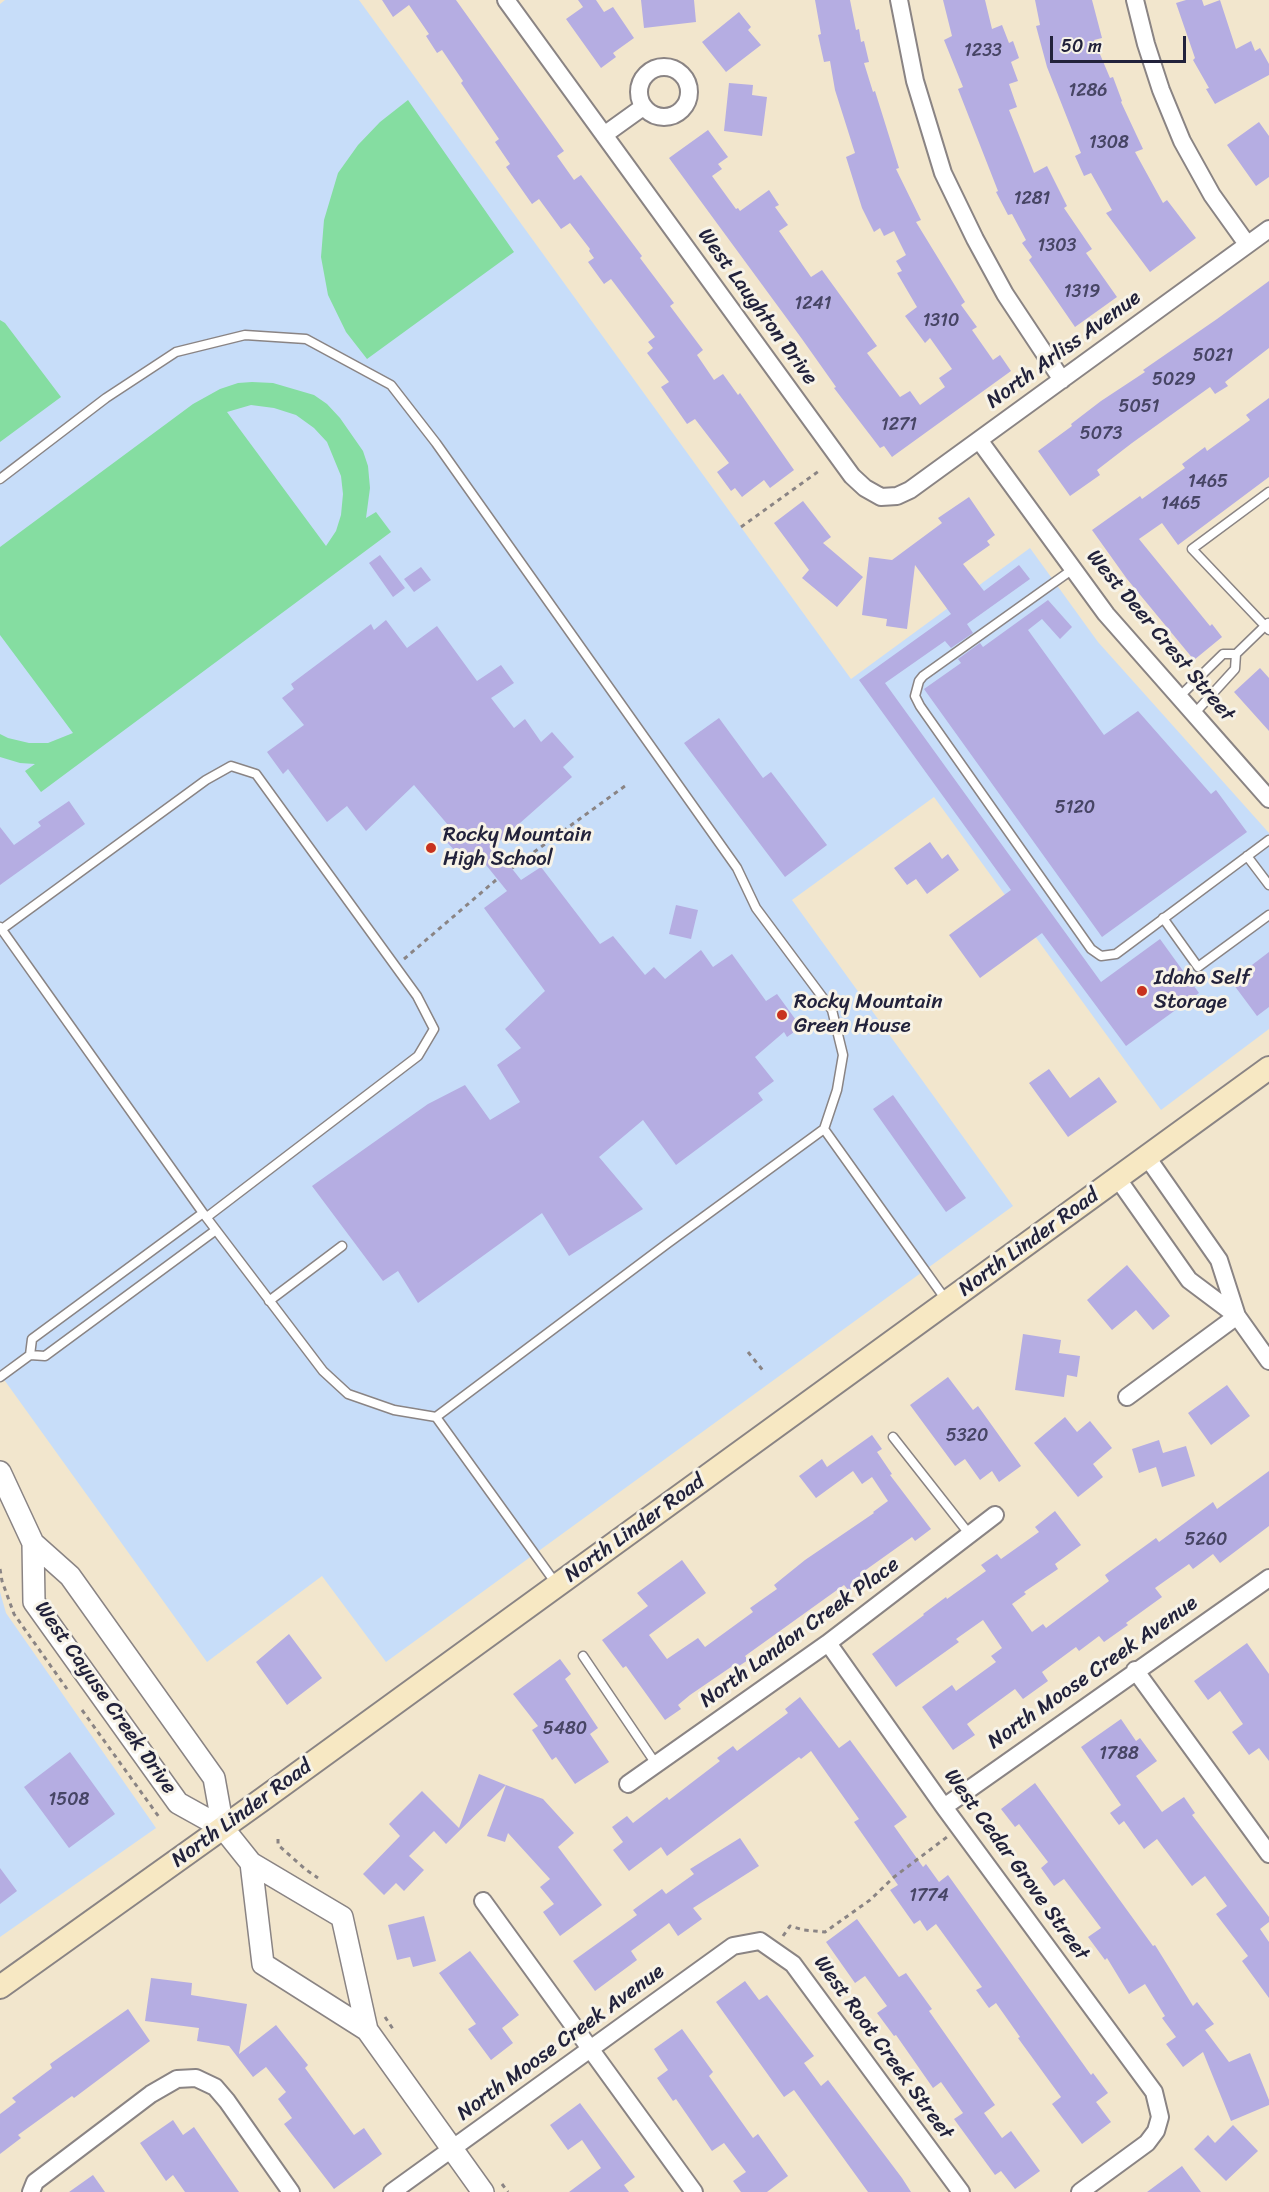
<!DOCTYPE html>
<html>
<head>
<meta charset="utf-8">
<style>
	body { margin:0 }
	#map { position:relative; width:1269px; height:2192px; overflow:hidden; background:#f2e6cd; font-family:Sriracha,sans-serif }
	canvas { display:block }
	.scale { position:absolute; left:1050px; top:36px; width:136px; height:27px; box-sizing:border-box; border:3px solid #22223b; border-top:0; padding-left:8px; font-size:18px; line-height:21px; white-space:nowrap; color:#22223b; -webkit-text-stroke:4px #f7f3e8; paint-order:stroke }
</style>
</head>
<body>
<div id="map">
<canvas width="1269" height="2192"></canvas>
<div class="scale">50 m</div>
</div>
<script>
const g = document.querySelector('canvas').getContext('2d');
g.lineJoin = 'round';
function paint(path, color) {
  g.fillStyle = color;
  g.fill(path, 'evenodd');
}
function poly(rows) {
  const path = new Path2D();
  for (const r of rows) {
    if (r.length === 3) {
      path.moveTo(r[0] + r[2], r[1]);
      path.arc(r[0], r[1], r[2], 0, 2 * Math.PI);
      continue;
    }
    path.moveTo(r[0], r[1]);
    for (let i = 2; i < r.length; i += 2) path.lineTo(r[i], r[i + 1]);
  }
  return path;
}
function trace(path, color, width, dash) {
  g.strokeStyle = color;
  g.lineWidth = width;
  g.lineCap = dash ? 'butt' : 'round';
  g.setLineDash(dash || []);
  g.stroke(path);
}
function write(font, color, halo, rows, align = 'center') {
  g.font = font + ' Sriracha,sans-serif';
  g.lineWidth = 6;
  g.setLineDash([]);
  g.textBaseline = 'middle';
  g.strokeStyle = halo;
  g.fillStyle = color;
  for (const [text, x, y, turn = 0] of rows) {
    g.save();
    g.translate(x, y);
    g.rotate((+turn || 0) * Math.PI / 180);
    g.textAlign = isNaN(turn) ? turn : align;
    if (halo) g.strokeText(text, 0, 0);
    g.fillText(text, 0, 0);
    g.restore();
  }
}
const built = poly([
	[5,0,359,0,851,679,1030,548,1098,642,1269,833,1269,1029,1161,1110,934,797,792,900,1013,1206,386,1662,322,1576,207,1662,0,1374,0,4],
	[0,1592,6,1613,156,1828,0,1937]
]);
const green = poly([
	[408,100,514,252,367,359,346,332,328,295,321,257,324,220,338,173,358,145,380,122],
	[0,320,5,323,61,397,0,442],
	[252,382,273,383,314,395,327,404,340,418,363,451,368,466,370,488,366,518,376,512,391,532,41,792,25,771,35,764,20,763,0,757,0,734,8,738,29,743,48,743,73,733,0,635,0,547,193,404,220,389,238,383],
	[251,405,274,408,296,415,314,428,327,442,341,476,343,494,341,515,336,531,326,546,227,412]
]);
const building = poly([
	[382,0,456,0,564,151,557,156,574,180,581,175,642,256,640,258,674,303,670,306,703,350,697,355,714,380,723,374,738,395,740,393,794,470,770,488,764,480,742,497,735,488,731,491,717,472,729,463,695,419,687,424,661,387,669,382,647,353,653,348,648,342,655,337,611,279,604,284,588,262,594,258,589,251,590,249,570,223,561,229,539,199,532,204,506,167,510,164,495,142,499,139,461,83,463,81,442,50,437,53,426,36,429,34,409,5,393,17],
	[578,0,596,0,604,12,613,7,634,38,613,53,616,57,601,68,566,19,583,7],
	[641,0,694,0,696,22,644,28],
	[815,0,850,0,856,30,859,29,861,42,864,41,869,62,864,63,873,92,875,91,899,168,896,169,921,220,916,222,965,302,961,305,977,327,972,330,993,360,1000,355,1011,371,892,457,884,446,880,448,834,388,836,387,802,339,669,158,708,130,728,157,718,164,722,169,712,176,736,209,738,208,740,211,769,190,779,205,775,207,788,225,779,231,811,277,822,270,851,310,877,346,867,353,900,397,910,391,920,405,945,387,939,378,952,369,930,338,925,343,905,316,917,307,897,273,902,271,896,261,906,255,894,231,884,236,880,228,874,232,862,208,846,157,855,153,835,90,830,61,824,62,818,35,821,34],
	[943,0,985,0,992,29,1002,25,1009,43,1013,41,1019,58,1011,62,1018,81,1009,84,1017,107,1009,110,1034,173,1047,166,1067,206,1064,208,1092,249,1086,253,1117,297,1075,327,1029,260,1032,257,1022,243,1026,240,1012,214,1008,215,996,192,998,191,958,89,963,87,944,40,952,36],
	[1035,0,1092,0,1102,38,1094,40,1110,78,1113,77,1122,101,1121,102,1143,149,1135,152,1163,203,1167,200,1196,238,1150,272,1106,213,1112,210,1091,173,1084,176,1075,156,1081,153,1047,67,1036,26,1040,25],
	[1186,0,1202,0,1204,6,1220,0,1236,49,1251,41,1255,51,1260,48,1269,64,1269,75,1215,104,1206,89,1209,88,1193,60,1195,58,1176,3],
	[739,12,751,27,748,30,761,45,726,72,702,42],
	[729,83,753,85,752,95,767,97,762,136,724,131],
	[1259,122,1269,136,1269,177,1256,186,1227,145],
	[1269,281,1269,348,1225,382,1228,386,1215,394,1210,387,1132,443,1097,470,1100,475,1070,496,1038,451,1072,426,1071,424,1101,401,1145,372,1143,370,1217,319],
	[1269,398,1269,477,1178,545,1162,523,1139,539,1210,626,1212,624,1222,637,1194,660,1127,579,1092,530,1140,496,1142,499,1185,468,1182,464,1205,447,1207,451,1250,420,1246,415],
	[969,497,995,535,987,541,990,545,963,564,984,591,1019,565,1030,579,967,624,973,633,951,648,945,641,885,683,1101,982,1160,939,1199,993,1126,1046,1042,933,980,978,949,935,1011,890,859,680,951,614,915,565,907,629,886,626,887,619,862,615,869,557,892,560,942,523,938,518],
	[803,501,831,537,823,543,863,577,837,607,802,578,809,570,774,523],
	[380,555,405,588,393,597,369,563],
	[421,567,431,580,414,592,404,579],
	[1048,600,1072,627,1060,639,1042,619,1028,630,1104,735,1138,711,1211,794,1216,790,1247,832,1102,937,924,689,961,663,958,659,980,643,983,647],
	[386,620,407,648,437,626,477,681,501,665,514,683,491,698,514,728,525,719,541,742,552,732,574,757,563,767,572,777,494,846,521,880,541,867,600,944,613,936,645,975,654,967,665,979,701,950,713,967,732,954,766,1001,777,994,801,1027,787,1037,784,1032,755,1057,774,1081,758,1093,763,1100,676,1165,643,1120,599,1157,643,1209,569,1256,542,1213,418,1303,398,1271,383,1281,312,1186,428,1104,465,1085,490,1120,520,1102,497,1065,521,1048,505,1029,545,991,484,908,507,891,478,855,467,864,445,840,454,832,414,785,366,831,347,806,327,822,288,769,283,774,267,752,304,725,282,698,294,689,291,684,371,624,374,630],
	[1260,668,1269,678,1269,731,1234,692],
	[719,718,763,778,771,772,827,845,785,877,684,743],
	[69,801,85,824,0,885,0,827,14,845,41,826,38,822],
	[930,842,942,859,948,854,959,870,927,894,916,879,907,885,894,868],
	[676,905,698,910,691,939,669,934],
	[1269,952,1269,1007,1257,1016,1231,981],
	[1049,1069,1070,1098,1099,1077,1117,1102,1068,1137,1029,1083],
	[893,1095,966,1198,946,1212,873,1109],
	[1127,1265,1170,1316,1153,1330,1136,1310,1112,1330,1087,1300],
	[1023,1334,1061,1340,1059,1353,1080,1356,1077,1377,1067,1375,1064,1397,1015,1390],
	[948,1377,973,1410,978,1406,1021,1466,999,1482,992,1471,980,1480,965,1459,955,1466,910,1405],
	[1227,1385,1250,1416,1211,1445,1188,1413],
	[1065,1417,1077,1432,1090,1421,1112,1448,1093,1464,1103,1477,1078,1497,1034,1443],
	[872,1435,882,1449,877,1452,892,1474,890,1475,931,1529,915,1541,912,1537,860,1574,864,1580,849,1591,844,1585,745,1656,748,1660,733,1670,731,1667,690,1695,678,1705,681,1709,665,1720,626,1666,623,1668,602,1640,648,1606,637,1593,682,1560,706,1593,649,1635,667,1659,698,1638,705,1647,753,1612,750,1608,777,1589,774,1585,805,1560,874,1513,873,1512,888,1501,872,1477,862,1484,853,1471,816,1498,799,1476,822,1459,827,1467],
	[1159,1440,1163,1453,1186,1446,1195,1476,1162,1487,1156,1467,1139,1473,1132,1449],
	[1269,1471,1269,1526,1220,1563,1213,1554,1193,1569,1189,1564,1155,1588,1162,1597,1126,1623,1128,1625,1104,1642,1099,1636,1079,1651,1076,1647,1042,1672,1048,1681,1023,1699,1015,1689,967,1724,975,1735,953,1750,922,1707,952,1685,956,1691,996,1662,991,1656,1002,1648,983,1620,956,1639,959,1642,896,1687,872,1654,924,1615,923,1614,946,1597,947,1599,986,1571,981,1565,997,1554,1001,1559,1039,1532,1035,1527,1055,1511,1081,1545,1055,1564,1058,1569,1024,1592,1026,1594,1012,1604,1032,1632,1043,1624,1046,1628,1109,1581,1105,1575,1156,1538,1159,1542,1213,1502,1217,1509],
	[289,1634,322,1678,287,1705,256,1662],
	[1247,1643,1269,1674,1269,1761,1259,1748,1249,1755,1232,1732,1243,1724,1220,1691,1208,1700,1194,1681],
	[560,1659,571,1674,565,1679,598,1728,590,1734,609,1762,575,1784,556,1757,552,1760,532,1730,538,1726,513,1694],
	[800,1697,839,1748,850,1740,907,1817,894,1826,923,1867,926,1864,939,1882,948,1875,1091,2075,1093,2073,1108,2093,1096,2102,1111,2122,1082,2144,1052,2104,1061,2097,1018,2038,1020,2037,996,2003,989,2008,976,1990,982,1987,936,1924,927,1931,920,1920,914,1924,890,1890,898,1885,854,1822,859,1819,811,1751,801,1759,799,1757,667,1856,661,1847,629,1871,613,1850,623,1842,612,1827,627,1816,633,1823,667,1797,669,1800,720,1761,717,1758,733,1746,737,1751,788,1713,785,1709],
	[1121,1719,1136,1741,1140,1738,1157,1761,1136,1776,1162,1812,1184,1797,1195,1813,1192,1815,1269,1917,1269,1922,1260,1929,1269,1942,1269,1998,1242,1961,1248,1956,1216,1914,1227,1906,1205,1876,1192,1886,1157,1839,1144,1849,1124,1821,1119,1825,1110,1813,1121,1805,1081,1747],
	[70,1752,115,1814,69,1848,24,1787],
	[479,1774,506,1785,446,1844,434,1831,409,1856,424,1870,404,1891,396,1883,384,1895,363,1874,400,1836,389,1824,422,1791,459,1828],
	[1035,1783,1153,1946,1155,1945,1193,2006,1197,2002,1214,2024,1205,2030,1229,2062,1250,2053,1269,2100,1269,2105,1231,2121,1203,2052,1183,2067,1166,2044,1176,2037,1162,2018,1165,2016,1145,1984,1129,1994,1107,1958,1105,1960,1088,1937,1101,1928,1064,1879,1054,1886,1041,1868,1048,1862,1019,1824,1015,1827,1001,1809],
	[506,1785,543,1799,574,1833,558,1847,602,1905,560,1936,543,1912,554,1904,540,1887,550,1879,508,1833,505,1842,487,1836],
	[740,1838,759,1866,693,1908,702,1919,678,1936,669,1923,631,1951,637,1960,595,1991,573,1961,637,1915,633,1910,662,1889,666,1894,694,1874,690,1869],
	[0,1868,17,1891,0,1904],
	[424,1916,436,1961,413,1967,410,1957,397,1960,388,1925],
	[857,1919,899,1977,906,1973,932,2009,929,2011,995,2105,984,2113,1002,2138,1011,2131,1040,2171,1015,2189,1001,2171,995,2175,954,2119,963,2113,941,2082,933,2088,896,2035,894,2036,877,2013,887,2006,865,1976,855,1983,826,1942],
	[470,1951,519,2015,502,2028,513,2043,491,2060,468,2029,476,2024,439,1973],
	[151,1978,192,1983,191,1995,247,2004,239,2054,276,2025,308,2065,305,2068,354,2135,364,2128,382,2154,334,2189,284,2124,292,2118,278,2099,286,2092,266,2067,253,2077,229,2046,197,2041,199,2028,145,2021],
	[745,1981,759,2000,767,1995,814,2056,804,2063,821,2086,828,2080,902,2178,911,2192,868,2192,794,2090,784,2097,716,2002],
	[128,2009,150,2041,74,2098,72,2096,18,2135,21,2138,0,2154,0,2114,16,2102,12,2098,52,2068,50,2064],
	[682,2029,713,2072,709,2076,753,2138,758,2134,788,2176,767,2192,741,2192,733,2181,746,2172,724,2143,712,2151,676,2099,673,2101,657,2078,668,2070,654,2049],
	[580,2103,635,2177,624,2185,629,2192,569,2192,601,2168,582,2140,568,2150,550,2125],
	[173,2120,183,2135,194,2127,239,2192,185,2192,173,2175,166,2181,140,2143],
	[1233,2125,1258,2151,1226,2181,1194,2149,1208,2135,1215,2143],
	[1182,2166,1201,2192,1147,2192],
	[93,2175,105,2192,69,2192]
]);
const path = poly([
	[741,527,819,471],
	[512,868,625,786],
	[404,959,496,880],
	[748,1352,765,1373],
	[0,1569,2,1581,14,1614,67,1689],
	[82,1710,159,1817],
	[278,1839,278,1845,305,1869,318,1878],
	[783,1936,790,1926,804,1930,825,1932,870,1900,894,1877,947,1837],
	[385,2017,395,2032],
	[502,2184,508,2192]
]);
const service = poly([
	[0,479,106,398,176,352,245,335,306,339,391,385,436,443,737,868,756,908,832,1010,843,1055,837,1090,824,1129,946,1300],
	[1269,492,1192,549,1269,630],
	[1073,569,923,676,919,681,915,696,920,706,1091,949,1101,956,1116,954,1269,840],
	[1236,654,1268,623],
	[1179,697,1223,654,1236,654,1235,669,1194,714],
	[1247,856,1269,885],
	[1163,918,1198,967,1269,915],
	[0,927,203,1213,323,1371,348,1394,394,1410,436,1417,668,1243,824,1129],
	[2,929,206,780,231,766,256,774,417,996,434,1029,418,1056,207,1217],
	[269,1301,342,1246],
	[30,1355,32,1339,203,1213],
	[0,1377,30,1355,45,1356,216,1230],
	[436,1417,557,1585],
	[893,1437,970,1535],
	[583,1656,656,1764]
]);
const minor = poly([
	[506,0,852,476,865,488,881,497,897,496,910,490,1269,229],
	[899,0,915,81,943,173,975,239,1005,294,1062,380],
	[1135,0,1146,44,1161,90,1182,141,1212,195,1247,244],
	[664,92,25],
	[604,135,643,107],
	[979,440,1106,614,1269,799],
	[1147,1157,1219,1260,1237,1316],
	[1118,1179,1189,1280,1237,1316,1269,1361],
	[1127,1397,1237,1316],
	[828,1643,944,1807,1154,2092,1160,2117,1156,2131,1147,2143,1080,2192],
	[1135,1670,1269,1854],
	[628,1784,828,1643,995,1515],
	[944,1807,1269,1578],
	[483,1901,694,2192],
	[31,2192,35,2182,151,2094,177,2079,196,2078,215,2087,227,2101,291,2192],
	[392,2192,733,1946,760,1941,793,1964,961,2192]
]);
const tertiary = poly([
	[0,1472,33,1543,34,1602,178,1803,223,1828,251,1863,342,1917,367,2030],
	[33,1543,70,1576,214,1778,223,1828],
	[251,1863,263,1964,367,2030,483,2192]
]);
const secondary = poly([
	[0,1987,263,1799,1269,1068]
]);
const markers = [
	[431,848,6,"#c8321e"],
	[1142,991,6,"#c8321e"],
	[782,1015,6,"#c8321e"]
];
const numberNames = [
	["1233",983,51],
	["1286",1088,91],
	["1308",1109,143],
	["1281",1032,199],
	["1303",1057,246],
	["1319",1082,292],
	["1241",813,304],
	["1310",941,321],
	["5021",1213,356],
	["5029",1174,380],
	["5051",1139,407],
	["1271",899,425],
	["5073",1101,434],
	["1465",1208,482],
	["1465",1181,504],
	["5120",1075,808],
	["5320",967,1436],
	["5260",1206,1540],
	["5480",565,1729],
	["1788",1119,1754],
	["1508",69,1800],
	["1774",929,1896]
];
const streetNames = [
	["West Laughton Drive",757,307,54],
	["North Arliss Avenue",1064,350,-36],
	["West Deer Crest Street",1160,636,50],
	["North Linder Road",1029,1243,-36],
	["North Linder Road",635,1529,-36],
	["North Landon Creek Place",800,1633,-36],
	["North Moose Creek Avenue",1093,1673,-35],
	["West Cayuse Creek Drive",105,1698,55],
	["North Linder Road",242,1814,-36],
	["West Cedar Grove Street",1016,1865,54],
	["North Moose Creek Avenue",561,2043,-36],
	["West Root Creek Street",883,2048,54]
];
const poiNames = [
	["Rocky Mountain",443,836],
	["High School",443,860],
	["Idaho Self",1154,979],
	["Storage",1154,1003],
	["Rocky Mountain",794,1003],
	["Green House",794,1027]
];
paint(built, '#c7ddf9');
paint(green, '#85dda1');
paint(building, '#b5ade2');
trace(service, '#8a8484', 11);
trace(minor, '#8a8484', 20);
trace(tertiary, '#8a8484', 24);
trace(secondary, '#8a8484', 26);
trace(path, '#8a8484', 3, [4.5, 4.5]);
trace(service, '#fff', 8);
trace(minor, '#fff', 16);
trace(tertiary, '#fff', 21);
trace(secondary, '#f7e8c3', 22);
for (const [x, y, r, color] of markers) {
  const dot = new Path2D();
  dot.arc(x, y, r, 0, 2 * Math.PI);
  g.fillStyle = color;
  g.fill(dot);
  trace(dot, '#f7f3e8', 2);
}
write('18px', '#474565', null, numberNames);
write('21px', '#22223b', '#f7f3e8', streetNames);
write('21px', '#22223b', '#f7f3e8', poiNames, 'left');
</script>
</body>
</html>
